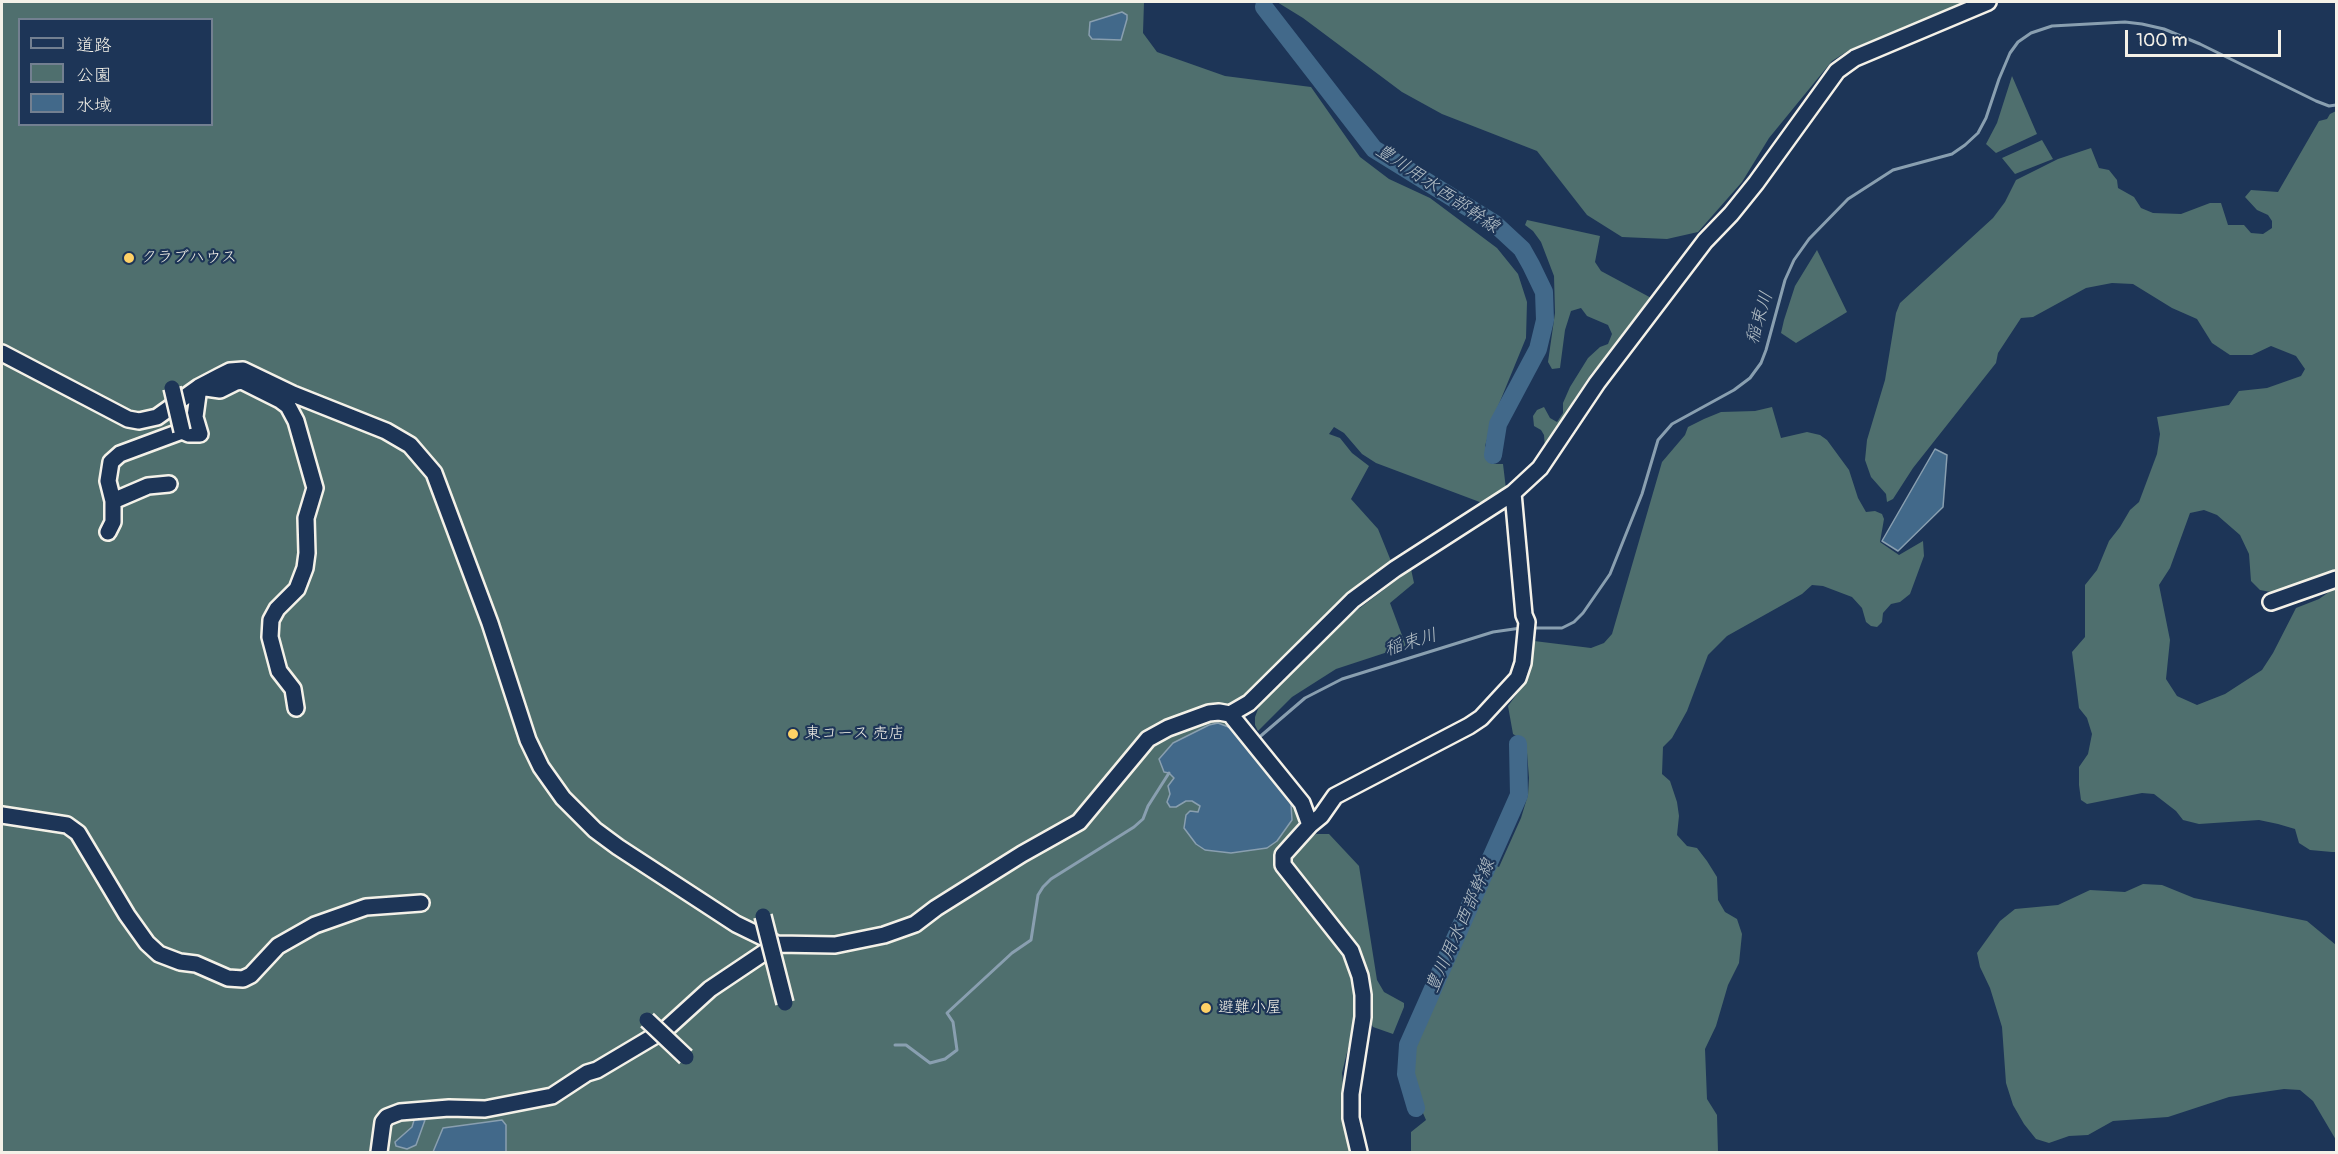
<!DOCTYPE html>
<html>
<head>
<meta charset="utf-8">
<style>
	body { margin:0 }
	#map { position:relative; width:2338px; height:1154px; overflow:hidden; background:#1d3557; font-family:Pangolin,"Klee One",sans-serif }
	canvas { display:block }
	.frame { position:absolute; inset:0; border:3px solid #f4f1e8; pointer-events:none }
	.legend { position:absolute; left:18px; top:18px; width:195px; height:108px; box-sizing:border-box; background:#1d3557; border:2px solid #738091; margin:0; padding:8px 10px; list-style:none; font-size:18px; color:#f4f1e8 }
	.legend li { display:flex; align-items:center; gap:12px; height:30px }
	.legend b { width:30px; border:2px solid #738091 }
	.scale { position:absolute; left:2125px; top:30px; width:156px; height:27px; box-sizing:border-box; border:3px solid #f4f1e8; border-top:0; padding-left:8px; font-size:18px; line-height:21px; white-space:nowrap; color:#f4f1e8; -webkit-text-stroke:4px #1d3557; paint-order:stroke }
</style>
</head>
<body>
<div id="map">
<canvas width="2338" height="1154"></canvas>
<div class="frame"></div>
<ul class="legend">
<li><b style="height:8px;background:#1d3557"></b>道路</li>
<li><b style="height:16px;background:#4f6f6e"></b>公園</li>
<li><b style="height:16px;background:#42698a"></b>水域</li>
</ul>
<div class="scale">100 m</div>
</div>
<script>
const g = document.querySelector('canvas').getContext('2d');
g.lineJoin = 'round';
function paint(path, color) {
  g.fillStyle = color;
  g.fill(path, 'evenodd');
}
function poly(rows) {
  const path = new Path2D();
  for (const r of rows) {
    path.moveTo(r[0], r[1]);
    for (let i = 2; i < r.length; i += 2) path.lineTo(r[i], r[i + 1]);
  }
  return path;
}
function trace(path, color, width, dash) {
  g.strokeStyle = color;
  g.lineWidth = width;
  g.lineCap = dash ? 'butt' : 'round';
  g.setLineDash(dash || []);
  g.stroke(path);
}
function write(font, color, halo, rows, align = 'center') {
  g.font = font + ' Pangolin,"Klee One",sans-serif';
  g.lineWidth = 4.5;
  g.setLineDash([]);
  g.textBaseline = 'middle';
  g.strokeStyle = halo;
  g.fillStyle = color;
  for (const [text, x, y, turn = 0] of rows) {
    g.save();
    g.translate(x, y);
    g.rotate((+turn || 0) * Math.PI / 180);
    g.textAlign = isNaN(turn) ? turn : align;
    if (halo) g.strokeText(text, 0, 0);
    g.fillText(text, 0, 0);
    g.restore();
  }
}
const green = poly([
	[2,2,1144,2,1143,33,1157,52,1225,76,1311,87,1360,157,1389,179,1430,198,1497,248,1518,274,1527,302,1526,338,1494,416,1485,446,1489,451,1491,464,1503,464,1506,489,1485,504,1376,463,1362,454,1344,433,1334,427,1329,434,1340,438,1352,453,1369,466,1351,499,1378,529,1393,566,1264,687,1229,708,1304,814,1274,860,1344,954,1354,980,1356,1001,1352,1032,1342,1073,1348,1142,1351,1152,2,1152],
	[20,20,212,20,212,124,20,124],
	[1277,2,1968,2,1851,49,1832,61,1769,138,1742,182,1698,232,1667,239,1622,237,1587,215,1537,151,1442,114,1402,92,1303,18],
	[2012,76,2037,134,1996,153,1986,144,1997,123],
	[2336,111,2336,573,2276,593,2260,590,2251,581,2249,554,2240,535,2217,515,2204,510,2190,513,2170,568,2159,585,2170,640,2166,679,2177,696,2197,705,2225,694,2262,670,2273,653,2296,608,2319,599,2336,587,2336,852,2332,852,2310,850,2299,843,2295,829,2278,824,2259,820,2199,824,2183,820,2176,811,2154,794,2142,793,2087,804,2081,800,2079,785,2079,767,2088,754,2092,734,2087,718,2079,708,2072,652,2085,637,2085,585,2097,570,2109,541,2120,527,2130,510,2139,502,2157,454,2160,434,2157,417,2229,405,2239,391,2267,388,2301,376,2305,369,2296,356,2271,346,2252,355,2230,355,2212,343,2197,319,2172,308,2133,284,2112,283,2086,288,2033,317,2021,318,1998,353,1996,363,1913,468,1893,499,1887,502,1886,494,1871,477,1865,460,1867,440,1885,380,1896,313,1900,303,1993,218,2005,202,2016,180,2058,159,2091,148,2099,168,2109,170,2117,180,2118,188,2134,197,2141,208,2153,213,2181,214,2210,203,2221,203,2228,225,2244,225,2251,233,2263,234,2272,228,2272,221,2268,215,2257,210,2245,197,2251,190,2278,192,2319,121,2327,119,2330,114],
	[2042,140,2053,159,2015,174,2002,158],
	[1527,220,1600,236,1595,262,1601,271,1655,300,1622,345,1612,350,1591,374,1573,401,1569,417,1545,448,1544,435,1541,430,1534,426,1533,416,1537,410,1544,407,1550,418,1557,422,1563,413,1563,403,1570,387,1588,358,1600,347,1608,344,1612,334,1608,325,1587,316,1581,308,1571,311,1565,330,1560,368,1552,369,1548,362,1555,313,1554,276,1541,242,1533,231,1525,225],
	[1817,250,1847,312,1796,343,1781,333,1784,320,1795,286],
	[1772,407,1781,438,1807,432,1820,435,1827,440,1849,470,1858,498,1866,512,1875,511,1882,514,1884,519,1880,542,1899,555,1923,541,1924,556,1910,594,1900,602,1891,604,1883,613,1882,622,1877,627,1871,626,1866,622,1862,608,1852,597,1823,586,1812,585,1802,594,1727,636,1708,655,1687,711,1672,738,1663,747,1662,774,1670,781,1677,802,1679,816,1677,835,1687,846,1697,848,1707,861,1717,877,1718,900,1725,912,1737,919,1742,934,1739,963,1728,985,1716,1026,1705,1049,1707,1099,1717,1115,1718,1152,1411,1152,1411,1132,1426,1120,1415,1095,1409,1070,1413,1039,1492,864,1499,867,1521,818,1528,795,1529,778,1527,753,1521,739,1513,734,1508,706,1525,683,1530,672,1534,641,1591,648,1604,643,1612,634,1662,462,1685,435,1688,427,1704,419,1721,412,1755,411],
	[1411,569,1414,583,1390,603,1406,646,1336,669,1292,697,1258,731,1255,725,1255,717,1264,693,1335,627],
	[1316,834,1329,834,1359,866,1377,980,1384,992,1404,1003,1404,1007,1393,1034,1373,1027,1370,1021,1364,974,1288,863,1292,852],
	[2143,884,2162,885,2194,898,2307,921,2336,945,2336,1140,2313,1101,2300,1090,2284,1089,2229,1097,2168,1117,2113,1121,2088,1135,2069,1136,2049,1143,2036,1139,2024,1124,2013,1105,2006,1083,2002,1027,1990,988,1980,967,1977,953,2000,921,2015,909,2058,905,2090,890,2125,892]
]);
const water = poly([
	[1122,12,1127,15,1127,19,1121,40,1092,39,1089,35,1090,22,1122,12],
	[1935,449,1947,455,1943,507,1898,551,1882,541,1935,449],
	[1218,723,1231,728,1265,768,1291,804,1292,820,1277,841,1267,848,1231,853,1205,850,1196,844,1184,828,1186,815,1190,811,1198,812,1200,806,1192,801,1186,801,1176,807,1170,807,1167,802,1170,794,1168,786,1174,778,1169,773,1164,772,1159,759,1173,743,1209,725,1218,723],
	[415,1117,425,1120,416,1145,407,1149,396,1146,395,1142,412,1127,415,1117],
	[502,1120,506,1125,506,1152,433,1152,443,1128,502,1120]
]);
const stream = poly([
	[1531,628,1562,628,1574,622,1583,613,1610,574,1642,494,1658,440,1672,424,1734,390,1750,378,1761,363,1766,350,1785,280,1794,260,1809,239,1848,199,1893,170,1952,154,1965,145,1978,133,1986,118,1999,79,2010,53,2018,42,2031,33,2052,26,2125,22,2142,24,2164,29,2200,44,2316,101,2329,106,2336,105],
	[1256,740,1305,698,1342,679,1493,632,1521,628],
	[895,1045,906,1045,930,1063,945,1059,957,1050,953,1022,947,1013,1012,953,1031,940,1038,895,1043,887,1051,879,1134,827,1143,819,1148,806,1169,773]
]);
const river = poly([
	[1264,7,1374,149,1495,224,1522,249,1531,265,1544,292,1545,320,1538,349,1498,424,1493,455],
	[1416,1108,1406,1074,1408,1045,1519,795,1518,744]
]);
const minor = poly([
	[2,353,128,419,139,421,157,417,199,387,220,376,230,371,243,370,293,394,386,431,410,445,434,473,490,623,528,740,541,767,563,798,595,830,618,847,736,924,777,944,835,945,884,935,915,924,936,908,1022,854,1079,822,1148,739,1168,728,1209,713,1219,712,1230,714,1302,803,1310,825],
	[113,501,148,486,169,484],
	[108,532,113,522,113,501,108,481,111,462,120,454,182,431,189,434,200,434,195,417,199,387,220,390,236,382,242,381,280,400,288,406,296,421,315,488,306,518,307,553,305,568,297,589,277,609,271,620,270,637,279,671,293,689,296,708],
	[2271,602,2336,579],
	[1230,714,1249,703,1353,600,1395,569,1513,493,1540,468,1597,383,1705,241,1731,214,1756,183,1837,71,1855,58,1988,2],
	[2,815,67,825,78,833,127,915,147,943,159,954,180,962,196,964,228,978,243,979,251,975,278,946,315,925,366,907,421,903],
	[379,1152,383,1122,387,1117,400,1112,449,1108,485,1109,552,1096,587,1073,597,1070,666,1029,710,989,777,944],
	[1359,1152,1351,1118,1351,1094,1363,1017,1363,995,1360,976,1351,951,1283,865,1283,855,1310,825,1321,816,1335,796,1469,726,1481,718,1518,678,1523,663,1527,622,1524,615,1513,493]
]);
const minorBridge = poly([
	[172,388,182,431],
	[763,916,785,1003],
	[647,1020,686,1057]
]);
const markers = [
	[129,258,6,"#ffd166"],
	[793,734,6,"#ffd166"],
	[1206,1008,6,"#ffd166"]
];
const poiNames = [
	["クラブハウス",141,258],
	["東コース 売店",805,734],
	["避難小屋",1218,1008]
];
const waterNames = [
	["豊川用水西部幹線",1437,189,34],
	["稲束川",1760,318,-73],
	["稲束川",1411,643,-17],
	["豊川用水西部幹線",1461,926,-66]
];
paint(green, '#4f6f6e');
paint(water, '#42698a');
trace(water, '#899fb0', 1.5);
trace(stream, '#899fb0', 3);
trace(river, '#42698a', 18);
trace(minor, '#f4f1e8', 20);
trace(minor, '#1d3557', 15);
trace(minorBridge, '#f4f1e8', 20, []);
trace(minorBridge, '#1d3557', 15);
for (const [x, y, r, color] of markers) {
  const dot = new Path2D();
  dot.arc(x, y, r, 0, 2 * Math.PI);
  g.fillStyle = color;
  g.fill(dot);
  trace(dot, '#1d3557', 2);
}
write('16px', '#f4f1e8', '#1d3557', poiNames, 'left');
write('italic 18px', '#b6c1c7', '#1d3557', waterNames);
</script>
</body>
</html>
